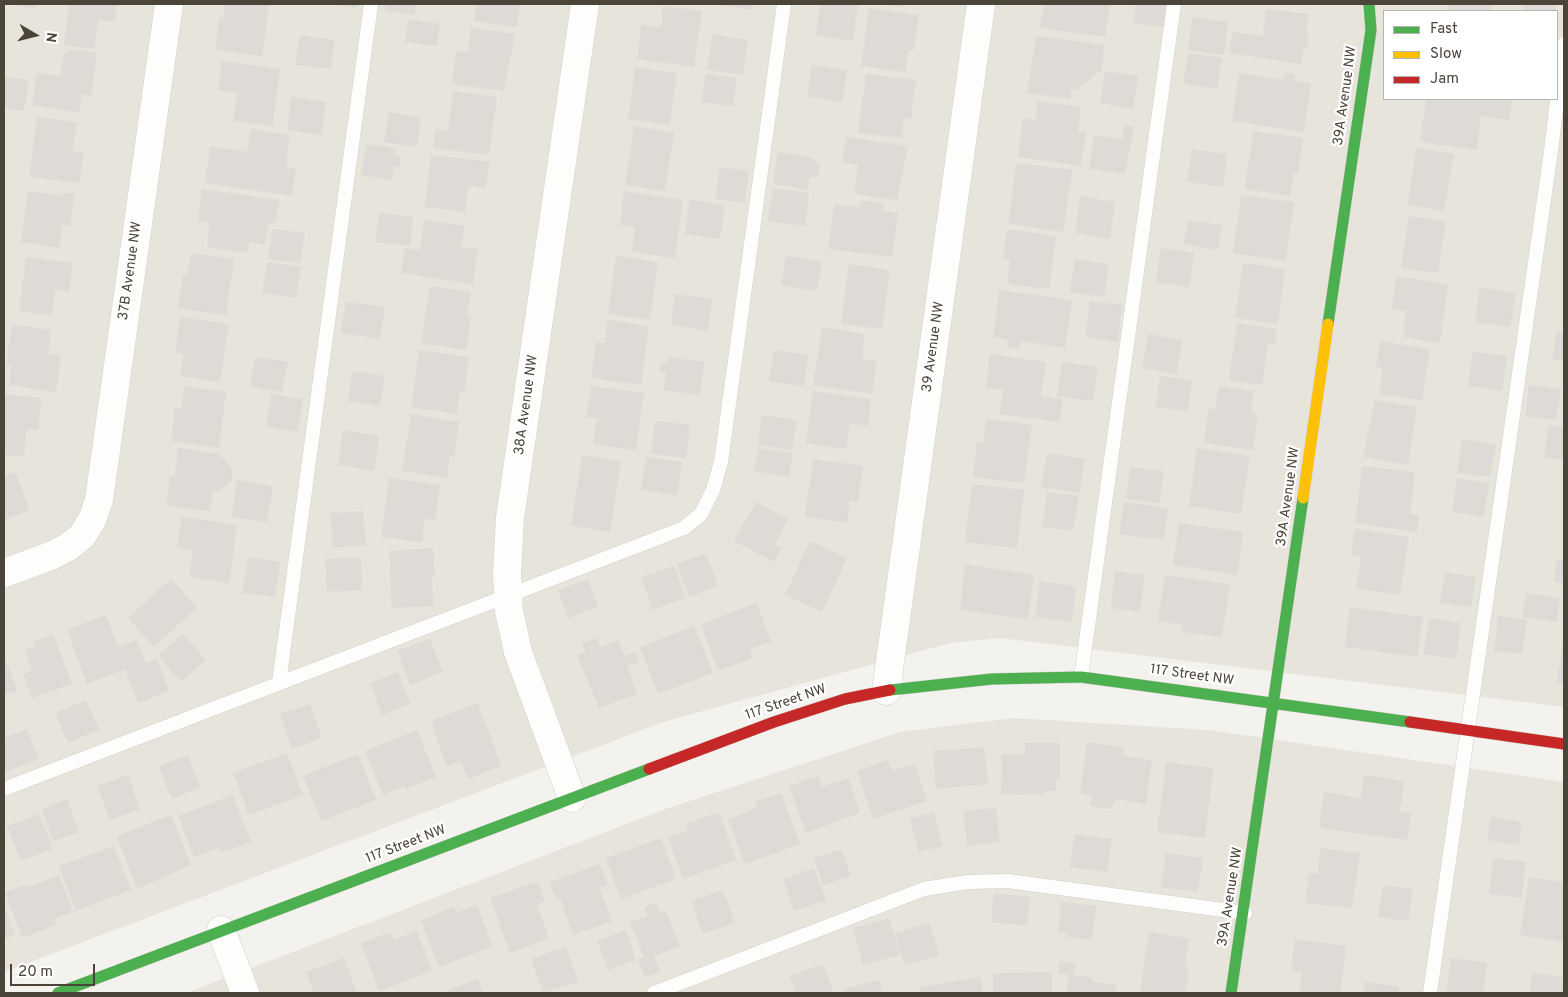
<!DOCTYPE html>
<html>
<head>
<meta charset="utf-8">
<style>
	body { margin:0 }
	#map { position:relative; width:1568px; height:997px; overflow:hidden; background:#f4f2ee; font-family:Overpass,sans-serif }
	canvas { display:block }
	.frame { position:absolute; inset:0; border:5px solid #4b4439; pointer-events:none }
	.legend { position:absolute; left:1383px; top:10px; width:175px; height:90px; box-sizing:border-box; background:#fff; border:1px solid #b7b4b0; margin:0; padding:6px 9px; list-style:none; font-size:15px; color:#4b4439 }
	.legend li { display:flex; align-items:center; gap:10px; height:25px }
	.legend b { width:25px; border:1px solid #b7b4b0 }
	.north { position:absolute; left:10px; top:10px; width:50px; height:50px; -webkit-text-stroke:4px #fff; paint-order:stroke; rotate:98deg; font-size:14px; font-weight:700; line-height:20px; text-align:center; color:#4b4439 }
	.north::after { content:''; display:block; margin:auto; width:18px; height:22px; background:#4b4439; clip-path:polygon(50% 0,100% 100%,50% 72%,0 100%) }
	.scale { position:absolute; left:10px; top:964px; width:85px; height:22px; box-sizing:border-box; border:2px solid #4b4439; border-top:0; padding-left:6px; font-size:15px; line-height:18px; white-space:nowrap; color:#4b4439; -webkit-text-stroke:4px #fff; paint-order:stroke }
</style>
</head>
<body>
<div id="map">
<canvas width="1568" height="997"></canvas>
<div class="frame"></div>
<ul class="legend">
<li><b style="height:6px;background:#4caf50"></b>Fast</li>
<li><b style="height:6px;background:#ffc107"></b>Slow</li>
<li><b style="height:6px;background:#c62828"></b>Jam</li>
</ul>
<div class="north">N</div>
<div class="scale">20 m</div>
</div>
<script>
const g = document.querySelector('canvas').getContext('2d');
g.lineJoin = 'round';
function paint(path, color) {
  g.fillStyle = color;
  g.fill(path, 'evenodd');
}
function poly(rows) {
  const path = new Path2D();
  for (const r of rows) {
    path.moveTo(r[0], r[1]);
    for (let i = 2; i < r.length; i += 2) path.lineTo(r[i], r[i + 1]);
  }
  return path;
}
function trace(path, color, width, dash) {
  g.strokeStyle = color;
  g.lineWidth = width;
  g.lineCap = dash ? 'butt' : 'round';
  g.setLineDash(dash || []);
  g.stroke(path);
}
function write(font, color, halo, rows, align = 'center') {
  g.font = font + ' Overpass,sans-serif';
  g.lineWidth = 4.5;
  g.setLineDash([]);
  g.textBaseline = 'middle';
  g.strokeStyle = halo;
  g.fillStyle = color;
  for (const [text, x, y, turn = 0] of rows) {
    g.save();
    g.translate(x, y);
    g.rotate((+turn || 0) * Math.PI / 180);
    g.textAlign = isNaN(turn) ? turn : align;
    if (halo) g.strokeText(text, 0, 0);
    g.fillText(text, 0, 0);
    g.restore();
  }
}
const residential = poly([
	[4,4,1564,4,1564,707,1000,638,950,643,663,722,4,972],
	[1384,11,1557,11,1557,99,1384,99],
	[1013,718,1209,730,1564,782,1564,993,186,993,668,808,900,732]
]);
const building = poly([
	[9,4,36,4,35,9],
	[69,4,117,4,115,22,98,20,94,49,64,45],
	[225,4,269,4,262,56,215,50,219,17,224,18],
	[333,4,358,4,357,8],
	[386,4,416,4,415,15,385,11],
	[476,4,520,4,517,27,474,21],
	[718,4,753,4,752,10],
	[820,4,858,5,853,41,816,35],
	[885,4,905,4,904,7],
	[1044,4,1110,4,1105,37,1040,28],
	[1136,4,1167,4,1163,27,1133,23],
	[1448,4,1492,4,1491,11,1447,11],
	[1524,4,1556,4,1555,11,1522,11],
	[663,6,702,11,694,67,637,59,641,25,661,27],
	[869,8,919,15,914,50,908,50,905,72,861,66],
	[1266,9,1309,14,1306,33,1309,33,1307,48,1304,48,1301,64,1229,53,1232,32,1263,36],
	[1193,17,1228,22,1224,55,1188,50],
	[408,19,440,24,437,46,405,42],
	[471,28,515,34,504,91,452,84,456,51,468,52],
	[712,34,748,40,743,75,707,70],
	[300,35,335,40,331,69,295,65],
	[1036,36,1105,45,1101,72,1098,72,1077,90,1072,89,1070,99,1027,93],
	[69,49,97,53,91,96,82,94,79,113,32,105,37,73,60,76,64,52,68,53],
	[1188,53,1222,58,1217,89,1183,84],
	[222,61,280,69,273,126,233,121,237,93,218,90],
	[812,65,847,70,842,102,807,96],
	[635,67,677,73,670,125,628,119],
	[1105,71,1138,76,1133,109,1100,103],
	[1239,73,1283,80,1284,73,1295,74,1294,81,1311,83,1304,132,1232,121],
	[706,74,737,78,733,106,701,102],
	[866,74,916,80,911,119,904,118,902,138,858,133],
	[4,76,29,80,24,111,4,108],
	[453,91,497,97,489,155,433,148,436,129,448,131],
	[291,97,326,102,322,135,287,130],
	[1426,99,1512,99,1509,120,1481,116,1477,150,1420,142],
	[1038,101,1081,107,1078,131,1086,132,1081,166,1018,157,1023,118,1035,120],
	[389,112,421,118,417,147,384,142],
	[37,117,77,122,73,151,84,152,79,183,29,177],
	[1125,125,1134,127,1125,174,1089,169,1094,135,1122,139],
	[634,126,674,133,665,191,625,185],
	[251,129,290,135,286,167,296,168,292,196,205,183,210,146,247,152],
	[1253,131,1303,138,1298,174,1294,173,1290,196,1245,189],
	[846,137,908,146,897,200,854,194,858,165,842,163],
	[366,144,396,148,395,155,401,156,399,167,394,166,392,180,361,175],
	[1416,148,1454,154,1444,211,1408,205],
	[1192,149,1227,154,1223,187,1187,182],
	[778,152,813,158,813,161,820,162,818,178,810,177,808,190,773,184],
	[431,155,490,162,486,188,468,186,465,212,425,207],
	[1016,163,1072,170,1063,232,1008,224],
	[720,167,749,171,745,203,715,199],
	[773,188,809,193,805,226,768,221],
	[202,189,280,200,275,222,268,225,265,245,249,242,248,253,207,247,210,222,198,221],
	[28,191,63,196,63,193,75,194,70,226,62,225,59,248,21,242],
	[624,191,683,200,675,258,632,252,635,227,620,225],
	[1241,195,1294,202,1286,261,1233,253],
	[1080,196,1115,202,1110,239,1075,233],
	[690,200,725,205,720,239,685,234],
	[861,200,884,204,883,211,898,213,892,257,828,249,834,204,860,207],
	[379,213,413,217,410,246,375,242],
	[1409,216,1446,221,1438,273,1401,268],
	[424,220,464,226,461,247,478,249,473,284,401,273,405,248,420,250],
	[1188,220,1222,225,1218,250,1184,244],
	[272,229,305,233,300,263,268,259],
	[1007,229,1056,236,1049,289,1007,284,1010,260,1003,259],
	[1161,248,1194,253,1189,287,1156,282],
	[191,253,234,259,226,315,178,308,183,276,187,276],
	[616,256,658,262,650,320,608,314],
	[786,256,822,261,817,291,781,285],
	[26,257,73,263,69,292,55,290,52,316,19,311],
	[1075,259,1109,264,1104,297,1070,292],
	[267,262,301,267,296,298,262,293],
	[1243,263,1285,269,1278,324,1235,318],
	[849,264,890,270,882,329,841,324],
	[1396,276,1448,284,1440,343,1403,337,1406,311,1392,309],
	[430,286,471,292,467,317,471,317,466,350,421,343],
	[1480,287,1516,293,1510,327,1475,322],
	[999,290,1072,300,1065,348,1021,341,1020,349,1008,347,1009,340,993,337],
	[675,294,712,299,708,331,671,325],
	[1090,301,1122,305,1118,342,1085,337],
	[346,302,385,307,380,339,341,333],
	[180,317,229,324,220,382,180,376,183,354,175,353],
	[608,320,649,326,641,385,591,378,596,342,604,343],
	[1237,323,1277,329,1275,345,1268,344,1262,385,1229,380],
	[12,324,51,330,48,354,61,355,56,392,9,385,11,366,6,365],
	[822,327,865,334,862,359,877,361,872,394,813,385],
	[1556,331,1564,332,1564,361,1553,359],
	[1148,334,1182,340,1177,374,1142,368],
	[1380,341,1430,349,1422,400,1379,394,1383,368,1376,367],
	[419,350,469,357,464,393,460,392,457,414,411,407],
	[774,350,808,355,804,386,769,381],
	[1473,352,1507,356,1502,391,1468,386],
	[990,354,1046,362,1041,396,1063,399,1060,422,1000,414,1003,390,986,388],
	[255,357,288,362,282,392,250,387],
	[668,357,704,362,700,395,664,390,666,373,659,372,661,362,667,362],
	[1062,362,1098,367,1093,401,1057,396],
	[352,371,385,376,380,406,348,401],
	[1160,376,1192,380,1188,411,1156,407],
	[1529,385,1561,389,1556,420,1525,416],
	[184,386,226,392,219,448,171,441,175,408,181,409],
	[591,386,644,393,636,450,593,444,597,418,586,417],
	[1219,386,1254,391,1251,413,1258,414,1253,450,1204,443,1209,408,1215,409],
	[813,391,871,399,868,426,850,423,846,449,806,443],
	[4,394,42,398,38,430,27,429,24,457,4,455],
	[271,394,303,399,298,432,266,427],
	[1375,400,1417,407,1408,465,1363,457],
	[411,414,459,422,454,457,450,456,447,478,402,471],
	[762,415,797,420,792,450,758,445],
	[986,419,1032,425,1024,483,973,477,977,442,983,443],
	[655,421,690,425,686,458,651,454],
	[1548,425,1564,427,1564,460,1544,458],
	[343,430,379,436,374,471,338,465],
	[1462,439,1496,444,1490,477,1457,473],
	[178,448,220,454,219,457,224,458,233,472,231,481,218,492,213,491,210,511,166,506,170,475,175,476],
	[758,448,793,453,789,477,754,471],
	[1197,448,1250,456,1241,514,1189,506],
	[1047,453,1085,459,1079,493,1041,487],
	[582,455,621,461,610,532,571,526],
	[646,457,682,462,677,495,641,490],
	[813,459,863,466,858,502,850,501,847,523,805,517],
	[1362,466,1415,472,1410,514,1419,515,1417,532,1355,523],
	[1130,467,1164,471,1160,503,1126,499],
	[15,472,30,510,4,520,4,476],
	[389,478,440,485,435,520,425,519,422,542,381,537],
	[1457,478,1489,483,1484,517,1452,512],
	[237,480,273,486,267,522,232,517],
	[972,484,1024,490,1017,548,965,542],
	[1047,492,1079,496,1073,531,1042,527],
	[756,502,788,519,775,544,781,548,774,562,734,541],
	[1124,502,1168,508,1164,540,1119,534],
	[363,511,366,545,333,548,330,513],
	[182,517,237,525,229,583,189,577,193,550,177,547],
	[1179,523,1243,532,1237,575,1173,565],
	[1355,529,1409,537,1400,595,1356,588,1361,557,1351,556],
	[810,541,847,558,822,612,785,595],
	[433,548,435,576,432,576,433,606,392,608,389,551],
	[706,553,718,586,689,597,677,564],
	[248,557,280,562,275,597,242,593],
	[361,557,362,590,327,592,325,559],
	[1557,559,1564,560,1564,583,1554,582],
	[965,564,1034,575,1028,619,960,610],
	[674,566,685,598,653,610,641,577],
	[1115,571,1145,575,1140,612,1111,608],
	[1445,572,1476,577,1471,607,1440,603],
	[1165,575,1230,584,1222,637,1182,632,1183,625,1158,621],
	[171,579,197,607,154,647,128,618],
	[588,579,598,607,568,618,558,590],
	[1040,581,1076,586,1072,622,1035,617],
	[1525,593,1560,598,1557,622,1523,617],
	[757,603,771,642,750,649,753,658,718,671,701,624],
	[1350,607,1423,617,1417,657,1345,647],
	[106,615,118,647,137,640,146,663,157,659,169,691,138,703,125,669,87,684,67,630],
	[1498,616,1527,620,1522,654,1494,651],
	[1429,618,1461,623,1456,659,1424,654],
	[694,626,713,673,658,694,640,647],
	[53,634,72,684,32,698,23,674,32,671,25,650,35,646,34,641],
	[183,634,206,660,181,682,158,655],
	[597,638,600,647,618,640,624,656,636,652,639,662,627,666,637,694,599,708,577,655,585,652,582,643],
	[1563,638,1564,638,1564,684,1557,683],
	[430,639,443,672,410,685,397,651],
	[4,655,17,691,4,695],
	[398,672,410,704,382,715,370,683],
	[86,700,99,730,68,743,55,713],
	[478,703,501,766,468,779,461,761,447,767,432,726,434,725,432,720],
	[310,704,322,738,292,749,280,714],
	[27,729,39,759,5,772,4,738],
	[417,730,436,777,406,789,405,786,383,795,365,751],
	[1087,742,1124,748,1123,756,1152,760,1146,804,1115,799,1111,809,1090,806,1092,796,1080,794],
	[1025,743,1060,743,1060,778,1056,779,1056,791,1044,791,1044,795,1001,794,1002,754,1025,754],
	[984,747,988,784,936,789,933,751],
	[287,753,303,795,249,815,233,773],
	[358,754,376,800,321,821,303,776],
	[188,755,200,787,172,799,159,766],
	[888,760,892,771,915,763,927,801,873,819,857,771],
	[1166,762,1213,768,1205,838,1157,832],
	[128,775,140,809,110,820,97,786],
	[1364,775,1404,781,1400,811,1411,813,1407,840,1319,828,1324,792,1361,798],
	[818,776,822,787,848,778,860,813,806,833,789,786],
	[781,793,800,844,745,864,728,819,757,808,755,802],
	[233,795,251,842,221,853,219,848,194,857,178,816],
	[67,799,79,832,53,841,42,809],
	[996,808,1000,842,967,846,963,811],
	[719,812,736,860,683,879,668,837,688,830,686,824],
	[934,812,943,846,919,852,910,819],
	[39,814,53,849,21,861,7,826],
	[171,815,191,865,137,889,117,836],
	[1491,817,1522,822,1519,845,1487,840],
	[1075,834,1112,839,1107,872,1070,867],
	[661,838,676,879,621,899,606,858],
	[114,846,131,890,76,911,59,866],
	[1320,848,1360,853,1352,908,1305,903,1309,873,1317,874],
	[842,849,851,876,823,885,814,858],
	[1166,853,1203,858,1198,892,1161,887],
	[1493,858,1526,862,1522,898,1489,894],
	[600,864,608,885,600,888,612,921,573,935,560,898,556,899,550,882],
	[814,868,826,900,794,911,783,879],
	[59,875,73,912,54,919,56,925,22,938,5,892,28,884,29,887],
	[1529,877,1564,882,1564,942,1520,935],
	[538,881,545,901,537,905,549,938,510,953,490,898],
	[1383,885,1413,889,1408,921,1378,917],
	[723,890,735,923,703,934,691,901],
	[994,893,1030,897,1027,926,991,922],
	[1061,902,1096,906,1092,940,1068,937,1068,933,1058,932],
	[656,903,660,912,666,910,680,946,654,956,660,972,645,977,638,959,644,957,630,922,647,916,644,907],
	[477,905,493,946,439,967,421,920,454,907,456,913],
	[4,907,15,935,4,939],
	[889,918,900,955,863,965,853,928],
	[930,923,939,956,904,965,895,933],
	[626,930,636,960,608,970,597,941],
	[417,931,432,971,379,991,361,943,391,932,394,940],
	[1149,932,1189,938,1185,966,1189,967,1186,993,1140,993],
	[1295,939,1346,946,1340,993,1299,993,1302,972,1291,970],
	[566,946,578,982,543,993,531,959],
	[344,958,357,993,314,993,306,972],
	[1451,958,1487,963,1483,993,1446,993],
	[1060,961,1076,963,1074,975,1093,978,1093,982,1116,985,1115,993,1066,993,1069,975,1058,973],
	[823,964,834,993,796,993,790,976],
	[1052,972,1052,993,993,993,993,973],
	[1532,973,1564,977,1564,993,1530,993],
	[980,977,983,993,921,993,920,987],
	[478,979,483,993,447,993,446,991],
	[879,980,883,993,845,993,844,989],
	[1365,982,1399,987,1398,993,1363,993]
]);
const lane = poly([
	[1081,677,1174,4],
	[279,683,371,4],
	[4,789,684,528,701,514,713,490,721,462,784,4],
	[654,993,924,889,968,882,1008,881,1245,913],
	[1430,993,1551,151,1564,44]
]);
const street = poly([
	[4,573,53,555,68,547,82,536,92,520,99,500,169,4],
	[886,691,981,4],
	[572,798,518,652,509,611,507,574,510,518,585,4],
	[221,930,245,993]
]);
const fast = poly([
	[1328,324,1371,30,1369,4],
	[890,690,992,679,1081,677,1410,722],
	[58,993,649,769],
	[1231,993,1303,498]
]);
const slow = poly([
	[1303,498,1328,324]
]);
const jam = poly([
	[1410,722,1564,744],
	[649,769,774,722,845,699,890,690]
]);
const streetNames = [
	["39A Avenue NW",1346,96,-82],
	["37B Avenue NW",131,271,-82],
	["39 Avenue NW",934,347,-82],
	["38A Avenue NW",527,405,-82],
	["39A Avenue NW",1289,497,-82],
	["117 Street NW",1192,676,8],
	["117 Street NW",786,703,-19],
	["117 Street NW",406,845,-21],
	["39A Avenue NW",1231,897,-81]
];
paint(residential, '#e7e4dc');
paint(building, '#dedbd6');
trace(lane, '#d2d0cb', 15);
trace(street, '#d2d0cb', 29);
trace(fast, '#d3cfc5', 12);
trace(slow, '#d3cfc5', 12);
trace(jam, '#d3cfc5', 12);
trace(lane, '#fdfdfc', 14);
trace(street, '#fdfdfc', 28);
trace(fast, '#4caf50', 11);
trace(slow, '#ffc107', 11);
trace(jam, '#c62828', 11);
write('14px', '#4b4439', '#fff', streetNames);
</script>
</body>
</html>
